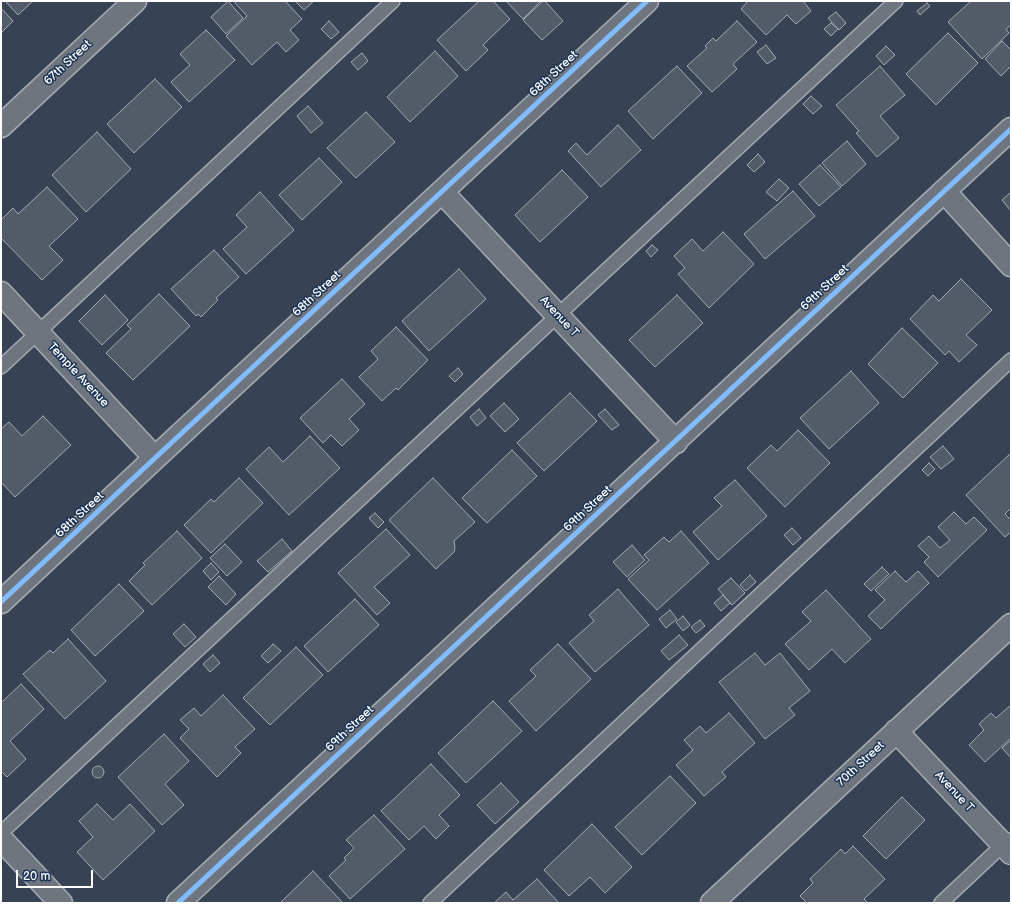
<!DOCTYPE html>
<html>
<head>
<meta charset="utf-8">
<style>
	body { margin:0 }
	#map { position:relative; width:1012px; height:904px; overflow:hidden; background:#374354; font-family:"Balsamiq Sans",sans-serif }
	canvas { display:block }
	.frame { position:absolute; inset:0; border:2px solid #fff; pointer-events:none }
	.scale { position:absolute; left:16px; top:870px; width:77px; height:18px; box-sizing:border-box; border:2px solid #fff; border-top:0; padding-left:5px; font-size:12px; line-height:14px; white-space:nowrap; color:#fff; -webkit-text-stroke:3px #1d3557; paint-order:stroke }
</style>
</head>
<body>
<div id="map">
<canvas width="1012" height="904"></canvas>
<div class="frame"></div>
<div class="scale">20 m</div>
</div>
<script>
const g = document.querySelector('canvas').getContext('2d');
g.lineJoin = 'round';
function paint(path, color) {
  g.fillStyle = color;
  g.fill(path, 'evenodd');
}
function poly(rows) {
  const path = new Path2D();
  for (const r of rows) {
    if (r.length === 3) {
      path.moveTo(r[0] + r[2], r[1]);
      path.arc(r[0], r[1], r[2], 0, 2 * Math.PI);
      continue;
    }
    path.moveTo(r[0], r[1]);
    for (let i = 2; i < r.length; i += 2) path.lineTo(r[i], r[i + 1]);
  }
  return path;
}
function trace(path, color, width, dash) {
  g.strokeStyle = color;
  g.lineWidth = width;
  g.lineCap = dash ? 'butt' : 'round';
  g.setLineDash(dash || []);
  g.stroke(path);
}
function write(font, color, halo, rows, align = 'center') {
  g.font = font + ' "Balsamiq Sans",sans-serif';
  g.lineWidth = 3;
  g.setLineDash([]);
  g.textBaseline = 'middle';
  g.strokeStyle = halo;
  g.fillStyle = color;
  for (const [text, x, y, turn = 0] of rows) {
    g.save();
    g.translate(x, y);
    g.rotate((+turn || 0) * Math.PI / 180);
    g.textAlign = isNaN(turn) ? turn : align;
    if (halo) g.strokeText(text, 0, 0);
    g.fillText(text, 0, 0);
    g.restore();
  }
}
const building = poly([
	[5,1,33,1,18,15,5,1],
	[228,1,243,18,226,34,211,17,228,1],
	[237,1,285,1,302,19,290,30,299,40,286,52,277,42,252,65,226,36,247,16,235,3,237,1],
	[295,1,314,1,304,10,295,1],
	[479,1,493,1,510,19,483,45,488,50,466,71,437,40,479,1],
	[506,1,541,1,523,19,506,1],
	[543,1,545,1,563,21,542,40,523,20,543,1],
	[748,1,803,1,811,11,796,24,787,15,766,35,741,9,748,1],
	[971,1,1011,1,1011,25,1006,29,1009,33,982,59,948,22,971,1],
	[927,3,930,6,920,15,917,11,927,3],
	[1,8,13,21,1,33,1,8],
	[836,12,846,23,839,30,828,18,836,12],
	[329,21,339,32,331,39,321,29,329,21],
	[737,21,757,42,733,64,737,69,712,92,687,66,707,48,705,46,713,38,716,41,737,21],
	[831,23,838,29,831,36,824,29,831,23],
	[206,30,235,60,189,102,171,82,190,65,180,54,206,30],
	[948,33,978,63,936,105,906,74,948,33],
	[1002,41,1011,50,1011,66,1001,76,985,59,1002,41],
	[766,45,776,58,767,64,757,52,766,45],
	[886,46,895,55,884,65,876,56,886,46],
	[435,51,458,76,410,122,387,97,435,51],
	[362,53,368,61,358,70,351,62,362,53],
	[677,66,702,93,653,139,628,111,677,66],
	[880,66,905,95,880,116,899,138,877,157,856,133,859,131,836,105,880,66],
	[155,79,182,107,134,153,107,124,155,79],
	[811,96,822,106,813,114,803,104,811,96],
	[308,106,323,123,311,133,297,116,308,106],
	[366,112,395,142,356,178,327,148,366,112],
	[618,125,641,150,601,187,568,151,576,143,587,155,618,125],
	[97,132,131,169,86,212,52,175,97,132],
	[847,141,866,164,842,186,822,163,847,141],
	[758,154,765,162,754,172,747,165,758,154],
	[319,158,342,182,302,220,279,195,319,158],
	[820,165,841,187,819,206,799,184,820,165],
	[562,170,588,197,540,242,515,215,562,170],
	[779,179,789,188,777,201,766,192,779,179],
	[47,187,78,219,49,246,63,260,42,280,1,238,1,220,13,208,18,214,47,187],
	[793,191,815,216,765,259,744,234,793,191],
	[260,192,294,230,246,274,223,249,247,227,236,215,260,192],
	[1011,192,1011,211,1002,200,1011,192],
	[723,232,754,264,709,308,678,274,685,268,674,256,692,239,703,251,723,232],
	[652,245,658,250,651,257,646,251,652,245],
	[214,250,239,277,216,298,218,300,201,317,198,314,196,316,171,289,214,250],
	[459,269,486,299,429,351,402,321,459,269],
	[961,279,992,310,966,335,977,345,959,362,949,351,945,355,910,319,933,295,939,301,961,279],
	[159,294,190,326,133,380,106,353,131,329,127,325,159,294],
	[105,295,128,320,102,345,79,321,105,295],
	[677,295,703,323,655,367,629,340,677,295],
	[396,327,428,360,398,390,396,388,382,401,359,377,378,359,371,351,396,327],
	[902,328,938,363,903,398,868,364,902,328],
	[458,368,463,374,455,382,449,376,458,368],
	[851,371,879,403,829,449,800,418,851,371],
	[342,379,365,404,349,419,359,430,342,446,331,435,323,443,300,418,342,379],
	[570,393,597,421,544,471,517,443,570,393],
	[504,403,519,419,505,432,490,416,504,403],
	[479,409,486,418,477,426,470,417,479,409],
	[605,409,619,425,612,430,598,415,605,409],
	[43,416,71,445,15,497,1,482,1,429,9,422,22,436,43,416],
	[798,430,830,463,785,507,747,468,771,445,777,451,798,430],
	[310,436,340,468,289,515,246,469,269,447,283,462,310,436],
	[943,446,954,459,941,469,930,457,943,446],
	[512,450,537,476,487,523,462,498,512,450],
	[1011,453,1011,508,1005,514,1011,520,1011,532,1005,537,966,495,1011,453],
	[929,463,935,469,928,476,922,470,929,463],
	[239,478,263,503,211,553,184,525,211,499,214,502,239,478],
	[433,478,475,522,454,541,455,548,454,552,436,569,389,520,433,478],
	[735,480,767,516,718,560,693,532,722,506,714,498,735,480],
	[954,512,966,524,974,517,987,530,938,577,924,562,929,557,918,546,929,536,940,548,950,540,938,527,954,512],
	[375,513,384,522,378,528,369,518,375,513],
	[792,528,801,538,793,545,784,535,792,528],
	[386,529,410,555,374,587,390,603,377,615,338,573,386,529],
	[177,531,202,558,152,605,129,581,145,565,143,563,177,531],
	[681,531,709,563,657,610,628,579,649,560,644,555,664,537,669,542,681,531],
	[282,539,292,551,268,572,257,561,282,539],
	[225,544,242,562,227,576,210,558,225,544],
	[632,545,645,560,627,577,613,562,632,545],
	[211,563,219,572,211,580,203,571,211,563],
	[882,567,889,574,871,591,864,584,882,567],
	[895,571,906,582,918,571,929,583,881,629,868,616,885,600,875,590,895,571],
	[750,575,756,582,746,591,740,585,750,575],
	[219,576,236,594,226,605,208,587,219,576],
	[731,578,745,593,732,605,718,589,731,578],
	[119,584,144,611,95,656,71,630,119,584],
	[618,589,649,625,595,672,569,643,594,621,589,615,618,589],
	[826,590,871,639,845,663,832,649,809,670,785,644,811,621,802,612,826,590],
	[723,595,730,603,721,611,714,603,723,595],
	[355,599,379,625,328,672,304,646,355,599],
	[670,610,677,619,666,628,659,619,670,610],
	[683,616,690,625,683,631,676,622,683,616],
	[700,620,705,626,696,633,691,627,700,620],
	[184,624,196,637,185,647,173,634,184,624],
	[679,635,688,645,669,660,661,651,679,635],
	[68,639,106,681,65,719,23,674,50,650,53,653,68,639],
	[273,644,281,651,268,663,261,656,273,644],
	[558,644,591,679,536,731,509,701,536,676,530,670,558,644],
	[296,647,323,675,270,725,243,698,296,647],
	[755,653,765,665,780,653,810,691,789,708,795,715,765,739,719,682,755,653],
	[213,655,220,663,210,672,203,664,213,655],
	[21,684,44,709,10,741,26,759,7,777,1,771,1,703,21,684],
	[223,695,255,729,235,747,241,753,217,777,180,738,189,729,180,720,194,708,201,716,223,695],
	[493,701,522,731,466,783,438,753,493,701],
	[1011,705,1011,738,985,762,969,745,984,730,979,724,991,713,996,718,1011,705],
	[729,713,755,743,722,772,726,777,704,796,676,765,693,750,684,740,700,726,706,733,729,713],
	[164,734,189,761,165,784,184,805,162,825,118,777,164,734],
	[1011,740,1011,758,1002,748,1011,740],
	[431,764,460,795,439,815,449,826,436,839,424,826,409,840,381,811,431,764],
	[98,772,6],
	[670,776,696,803,642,855,615,827,670,776],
	[501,783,519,802,495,824,477,805,501,783],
	[902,797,925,820,886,859,863,836,902,797],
	[97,804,113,820,130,804,155,831,103,880,77,852,93,837,79,821,97,804],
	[374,815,405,849,350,899,329,876,346,860,344,858,354,848,346,840,374,815],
	[592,824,632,867,605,893,590,877,569,896,544,870,592,824],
	[853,846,885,879,864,899,868,903,807,903,800,896,813,883,810,879,841,849,845,854,853,846],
	[313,871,343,903,282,903,281,902,313,871],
	[537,879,559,903,494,903,506,892,513,900,537,879]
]);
const service = poly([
	[1,367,393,1],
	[1,833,896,1],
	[430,903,1011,360],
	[941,903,1008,840]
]);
const minor = poly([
	[1,126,135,1],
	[944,191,1011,265],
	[442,192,676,442],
	[1,293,155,458],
	[1,602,155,458,647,1],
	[896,731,1011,853],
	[178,903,1011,129],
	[712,903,1011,625]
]);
const tertiary = poly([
	[1,839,61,903]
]);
const cycleway = poly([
	[1,602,155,458,647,1],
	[178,903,1011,129]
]);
const streetNames = [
	["67th Street",68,63,-43],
	["68th Street",554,74,-43],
	["69th Street",825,288,-43],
	["68th Street",317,294,-43],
	["Avenue T",559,317,47],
	["Temple Avenue",78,375,47],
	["69th Street",588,509,-43],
	["68th Street",80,515,-43],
	["69th Street",350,729,-43],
	["70th Street",861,764,-43],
	["Avenue T",954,792,47]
];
paint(building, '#525b68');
trace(building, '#a5aab2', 1);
trace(service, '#a5aab2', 16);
trace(minor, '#a5aab2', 25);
trace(tertiary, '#a5aab2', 25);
trace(service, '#6f757e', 13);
trace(minor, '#6f757e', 22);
trace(tertiary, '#6f757e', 22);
trace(cycleway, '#80bcff', 5);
write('12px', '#fff', '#1d3557', streetNames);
</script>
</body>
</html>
